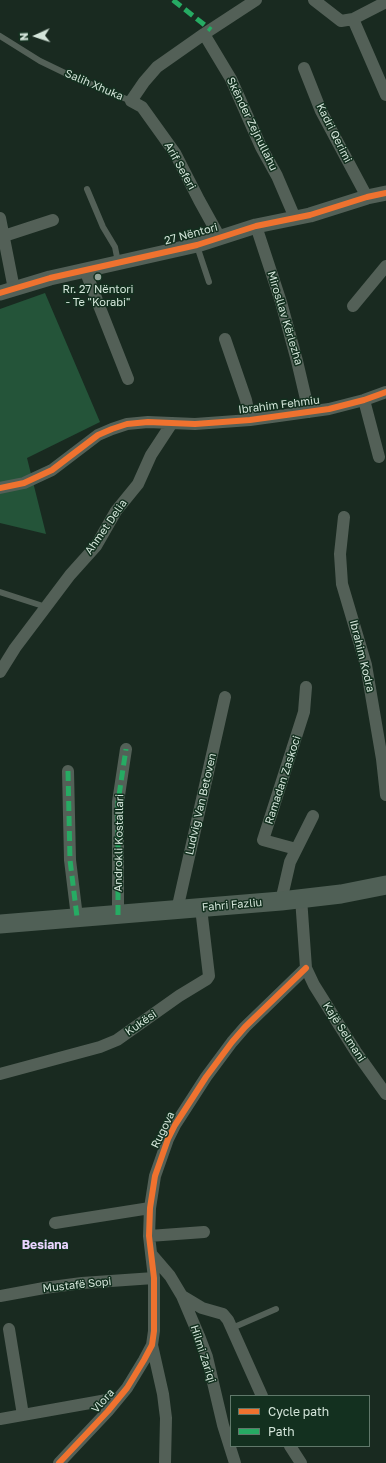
<!DOCTYPE html>
<html>
<head>
<meta charset="utf-8">
<style>
	body { margin:0 }
	#map { position:relative; width:386px; height:1463px; overflow:hidden; background:#192a20; font-family:"Golos Text",sans-serif }
	canvas { display:block }
	.legend { position:absolute; left:230px; top:1395px; width:140px; height:52px; box-sizing:border-box; background:#13301f; border:1px solid #60786a; margin:0; padding:5px 7px; list-style:none; font-size:12px; color:#d4e5da }
	.legend li { display:flex; align-items:center; gap:8px; height:20px }
	.legend b { width:20px; border:1px solid #60786a }
	.north { position:absolute; left:16px; top:16px; width:40px; height:40px; -webkit-text-stroke:3px #13301f; paint-order:stroke; rotate:267deg; font-size:11px; font-weight:700; line-height:16px; text-align:center; color:#d4e5da }
	.north::after { content:''; display:block; margin:auto; width:14px; height:18px; background:#d4e5da; clip-path:polygon(50% 0,100% 100%,50% 72%,0 100%) }
</style>
</head>
<body>
<div id="map">
<canvas width="386" height="1463"></canvas>
<ul class="legend">
<li><b style="height:5px;background:#ef722f"></b>Cycle path</li>
<li><b style="height:5px;background:#26ab63"></b>Path</li>
</ul>
<div class="north">N</div>
</div>
<script>
const g = document.querySelector('canvas').getContext('2d');
g.lineJoin = 'round';
function paint(path, color) {
  g.fillStyle = color;
  g.fill(path, 'evenodd');
}
function poly(rows) {
  const path = new Path2D();
  for (const r of rows) {
    path.moveTo(r[0], r[1]);
    for (let i = 2; i < r.length; i += 2) path.lineTo(r[i], r[i + 1]);
  }
  return path;
}
function trace(path, color, width, dash) {
  g.strokeStyle = color;
  g.lineWidth = width;
  g.lineCap = dash ? 'butt' : 'round';
  g.setLineDash(dash || []);
  g.stroke(path);
}
function write(font, color, halo, rows, align = 'center') {
  g.font = font + ' "Golos Text",sans-serif';
  g.lineWidth = 3;
  g.setLineDash([]);
  g.textBaseline = 'middle';
  g.strokeStyle = halo;
  g.fillStyle = color;
  for (const [text, x, y, turn = 0] of rows) {
    g.save();
    g.translate(x, y);
    g.rotate((+turn || 0) * Math.PI / 180);
    g.textAlign = isNaN(turn) ? turn : align;
    if (halo) g.strokeText(text, 0, 0);
    g.fillText(text, 0, 0);
    g.restore();
  }
}
const green = poly([
	[45,293,100,422,27,458,46,534,0,523,0,309]
]);
const service = poly([
	[0,36,40,61,69,75,131,101],
	[87,189,103,227,115,247,118,262],
	[197,246,209,282],
	[0,592,46,607],
	[232,1328,276,1309]
]);
const minor = poly([
	[314,0,341,21,353,19,386,2],
	[353,19,386,95],
	[204,34,231,79,261,147,277,176,295,218],
	[304,68,321,111,367,197],
	[0,218,14,289],
	[256,226,281,302,297,361,309,412],
	[4,236,53,220],
	[220,238,199,200,175,153,142,107,131,101,144,82,157,67,204,34,256,0],
	[85,270,128,379],
	[353,306,386,266],
	[225,339,246,400,250,420],
	[364,400,379,457],
	[0,488,24,483,52,470,98,435,112,429,127,424,148,422,195,424,250,420,329,409,364,400,386,392],
	[344,517,340,554,342,584,366,665,382,759,386,795],
	[0,672,15,648,70,575,96,546,116,511,138,484,151,455,172,423],
	[68,771,70,860,77,917],
	[296,849,263,840,304,712,306,687],
	[301,898,306,968,314,985,356,1052,386,1094],
	[281,901,290,862,313,816],
	[177,910,225,697],
	[118,915,118,802,126,749],
	[0,1074,100,1047,117,1040,179,996,207,979,209,976,201,908],
	[55,1223,150,1208],
	[149,1236,204,1232],
	[152,1255,170,1276,182,1296,199,1336,207,1357,223,1425,235,1463],
	[0,1296,44,1288,82,1283,154,1278],
	[182,1296,202,1308,223,1314,228,1320,262,1396],
	[9,1329,23,1415],
	[152,1345,163,1394,166,1418,165,1463],
	[0,1419,118,1398],
	[290,1446,301,1463],
	[59,1463,108,1411,127,1388,144,1360,152,1345,154,1331,154,1278,149,1236,150,1208,155,1176,168,1139,175,1125,206,1077,232,1042,245,1027,306,968]
]);
const tertiary = poly([
	[0,293,50,278,197,245,256,226,310,215,367,197,386,193]
]);
const primary = poly([
	[0,924,281,901,341,894,386,885]
]);
const quiet = poly([
	[173,0,211,30],
	[68,771,70,860,77,917],
	[118,915,118,802,126,749]
]);
const cycleway = poly([
	[0,293,50,278,197,245,256,226,310,215,367,197,386,193],
	[0,488,24,483,52,470,98,435,112,429,127,424,148,422,195,424,250,420,329,409,364,400,386,392],
	[59,1463,108,1411,127,1388,144,1360,152,1345,154,1331,154,1278,149,1236,150,1208,155,1176,168,1139,175,1125,206,1077,232,1042,245,1027,306,968]
]);
const markers = [
	[98,277,4,"#93a499"]
];
const streetNames = [
	["Salih Xhuka",94,85,23],
	["Skënder Zejnullahu",252,124,64],
	["Kadri Qerimi",334,133,63],
	["Arif Seferi",180,166,61],
	["27 Nëntori",191,234,-15],
	["Mirosllav Kërlezha",285,318,73],
	["Ibrahim Fehmiu",279,405,-7],
	["Ahmet Delia",106,527,-55],
	["Ibrahim Kodra",362,656,76],
	["Ramadan Zaskoci",283,780,-72],
	["Ludvig Van Betoven",201,804,-77],
	["Androkli Kostallari",119,843,-89],
	["Fahri Fazliu",232,905,-5],
	["Kukësi",141,1023,-35],
	["Kajë Selmani",344,1032,57],
	["Rugova",163,1130,-64],
	["Mustafë Sopi",77,1285,-6],
	["Hilmi Zariqi",203,1354,72],
	["Vlora",103,1401,-49]
];
const poiNames = [
	["Rr. 27 Nëntori",98,290],
	["- Te \"Korabi\"",98,303]
];
const neighbourhoodNames = [
	["Besiana",45,1245]
];
paint(green, '#245439');
trace(service, '#536057', 6);
trace(minor, '#536057', 12);
trace(tertiary, '#536057', 15);
trace(primary, '#506056', 19);
trace(quiet, '#26ab63', 5, [10, 5]);
trace(cycleway, '#ef722f', 6);
for (const [x, y, r, color] of markers) {
  const dot = new Path2D();
  dot.arc(x, y, r, 0, 2 * Math.PI);
  g.fillStyle = color;
  g.fill(dot);
  trace(dot, '#13301f', 1.5);
}
write('11px', '#d4e5da', '#13301f', streetNames);
write('11px', '#d4e5da', '#13301f', poiNames);
write('bold 12px', '#e9d5ff', '#13301f', neighbourhoodNames);
</script>
</body>
</html>
